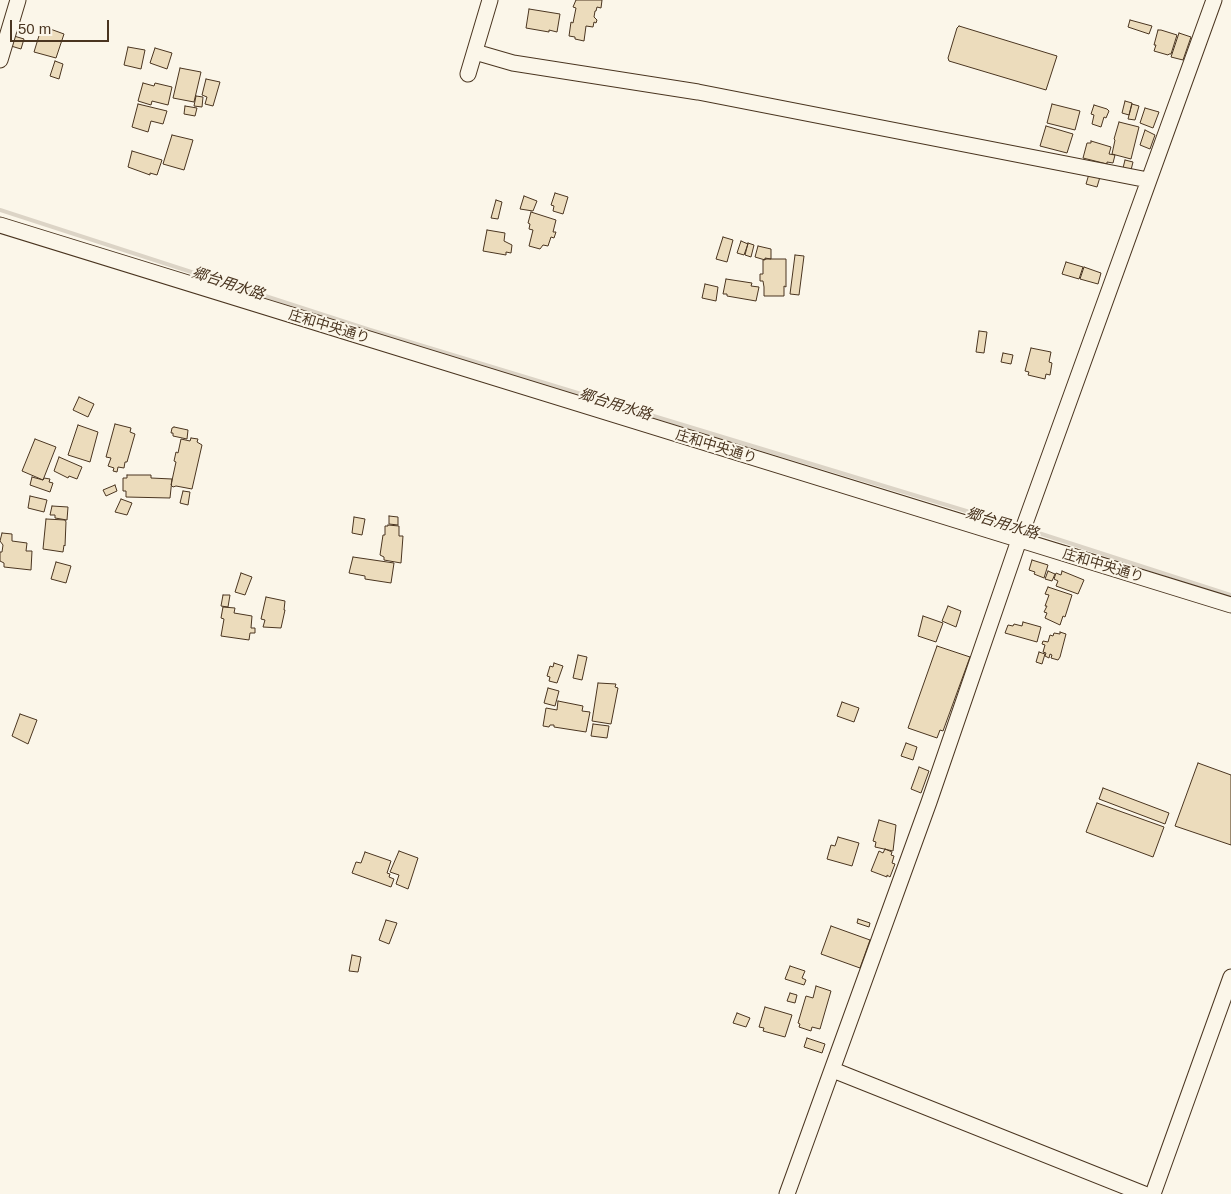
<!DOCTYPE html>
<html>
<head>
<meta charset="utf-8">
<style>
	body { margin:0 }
	#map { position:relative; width:1231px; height:1194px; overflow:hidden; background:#fbf6e9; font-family:Arial,sans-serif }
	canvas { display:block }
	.scale { position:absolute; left:10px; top:20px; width:99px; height:22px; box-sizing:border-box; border:2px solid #4a3520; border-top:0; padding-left:6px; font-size:15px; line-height:18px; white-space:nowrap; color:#4a3520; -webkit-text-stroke:4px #fbf6e9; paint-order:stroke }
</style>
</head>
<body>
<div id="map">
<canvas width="1231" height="1194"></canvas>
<div class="scale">50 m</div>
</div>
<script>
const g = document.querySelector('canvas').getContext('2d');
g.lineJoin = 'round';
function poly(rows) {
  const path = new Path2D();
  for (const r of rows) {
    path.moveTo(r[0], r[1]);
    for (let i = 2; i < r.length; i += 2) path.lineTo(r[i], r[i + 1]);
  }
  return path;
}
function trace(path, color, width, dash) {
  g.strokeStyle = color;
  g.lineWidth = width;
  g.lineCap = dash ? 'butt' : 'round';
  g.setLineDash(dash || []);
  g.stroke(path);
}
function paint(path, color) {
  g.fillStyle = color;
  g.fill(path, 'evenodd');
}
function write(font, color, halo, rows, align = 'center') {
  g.font = font + ' Arial,"Noto Sans JP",sans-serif';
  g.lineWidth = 4;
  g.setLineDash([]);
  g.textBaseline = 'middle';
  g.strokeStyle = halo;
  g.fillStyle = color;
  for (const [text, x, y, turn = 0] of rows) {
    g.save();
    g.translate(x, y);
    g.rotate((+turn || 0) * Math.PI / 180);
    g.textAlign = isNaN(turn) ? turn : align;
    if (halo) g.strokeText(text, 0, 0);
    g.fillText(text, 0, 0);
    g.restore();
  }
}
const stream = poly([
	[0,210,367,329,1019,527],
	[1026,529,1231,595]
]);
const building = poly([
	[576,0,602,0,601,8,597,7,596,11,595,11,594,17,597,20,596,23,594,22,593,27,586,26,584,41,575,39,575,37,569,36,571,22,573,23,576,8,573,7,576,0],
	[529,9,560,14,557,32,549,30,549,32,526,28,529,9],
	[1130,20,1152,26,1149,34,1128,27,1130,20],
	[42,26,64,34,56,58,34,52,42,26],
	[959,26,1057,56,1046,90,949,61,948,58,957,28,959,26],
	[1158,30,1161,30,1177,35,1171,54,1169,54,1168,55,1154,51,1156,45,1154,45,1158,30],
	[1179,33,1191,37,1183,60,1171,57,1179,33],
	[14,36,24,39,21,49,11,46,14,36],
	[128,47,145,50,141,69,124,65,128,47],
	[155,48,172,53,167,69,150,63,155,48],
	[55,61,63,64,59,79,50,76,55,61],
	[180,68,201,72,194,102,173,98,180,68],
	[206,79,220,82,213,106,205,104,207,97,202,95,206,79],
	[143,83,154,86,155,83,172,87,168,105,152,101,151,105,138,101,143,83],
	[196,96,203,97,202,107,194,106,196,96],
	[1125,101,1132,103,1129,115,1122,113,1125,101],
	[138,104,167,111,163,124,151,121,148,132,132,127,138,104],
	[1052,104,1080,111,1075,130,1047,123,1052,104],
	[1132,104,1139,106,1135,120,1128,119,1132,104],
	[1094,105,1107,109,1109,111,1106,118,1104,117,1101,127,1092,124,1094,115,1091,114,1094,105],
	[185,106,197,108,195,116,184,114,185,106],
	[1145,108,1159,112,1153,128,1140,123,1145,108],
	[1119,122,1139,127,1131,159,1112,154,1115,140,1114,139,1119,122],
	[1046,126,1073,134,1067,153,1040,146,1046,126],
	[1145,130,1155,135,1150,149,1140,145,1145,130],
	[172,135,193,140,184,170,163,164,172,135],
	[1091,141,1111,147,1109,154,1115,155,1113,163,1107,162,1107,164,1083,158,1087,143,1091,143,1091,141],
	[132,151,162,160,157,175,150,173,150,175,128,167,132,151],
	[1125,160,1133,162,1131,170,1123,168,1125,160],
	[1089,174,1100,177,1097,187,1086,184,1089,174],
	[555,193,568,197,563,214,553,211,554,206,551,205,555,193],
	[524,196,537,201,533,211,520,209,524,196],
	[496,200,502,202,498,219,491,218,496,200],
	[531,212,556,220,553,232,556,232,554,238,551,237,548,246,543,245,540,249,529,246,533,230,529,229,530,224,528,223,531,212],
	[487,230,505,233,504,241,512,245,511,253,506,252,506,255,483,251,487,230],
	[723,237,733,240,727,262,716,259,723,237],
	[741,241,748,244,744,255,737,253,741,241],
	[748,243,754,245,751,257,745,255,748,243],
	[758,246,771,249,771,259,765,258,765,260,755,257,758,246],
	[795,255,804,256,799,295,790,294,795,255],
	[766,259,786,259,786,287,784,286,784,296,764,296,764,287,763,281,760,281,760,274,763,274,763,260,766,259],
	[1066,262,1083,267,1079,279,1062,274,1066,262],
	[1084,267,1101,273,1098,284,1080,279,1084,267],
	[726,279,752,283,751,286,759,287,756,301,727,296,727,294,723,294,726,279],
	[705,284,718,287,716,301,702,298,705,284],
	[979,331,987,332,984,353,976,352,979,331],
	[1031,348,1051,352,1049,362,1052,363,1050,375,1046,374,1045,379,1028,375,1029,372,1025,371,1031,348],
	[1003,353,1013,355,1011,364,1001,362,1003,353],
	[79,397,94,404,88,417,73,410,79,397],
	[115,424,131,428,130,432,135,434,127,462,125,462,124,468,118,467,117,472,113,471,114,468,108,466,111,458,106,457,115,424],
	[78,425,98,432,90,462,68,455,78,425],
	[174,427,188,430,187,439,173,436,173,433,171,433,172,428,174,427],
	[191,438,198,439,197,442,202,445,192,489,176,486,173,487,171,485,176,462,174,461,176,452,178,453,181,439,190,441,191,438],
	[35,439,56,447,43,480,22,471,35,439],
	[59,457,82,467,77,479,69,476,68,478,54,471,59,457],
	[127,475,151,475,151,478,172,479,170,498,126,497,126,491,123,491,123,478,127,478,127,475],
	[32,477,43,480,44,478,50,479,49,482,53,483,50,492,30,485,32,477],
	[115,485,117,491,106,496,103,490,115,485],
	[183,491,190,492,188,505,180,503,183,491],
	[30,496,47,500,44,512,28,508,30,496],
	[121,499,132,503,127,515,115,512,121,499],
	[52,506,68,507,67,520,55,518,55,515,50,515,52,506],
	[389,516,398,517,398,525,389,524,389,516],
	[354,517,365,519,362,535,352,533,354,517],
	[46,519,65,520,66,522,65,546,64,545,63,552,43,549,46,519],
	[388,525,399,526,399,536,403,536,401,563,384,560,384,557,380,555,383,535,385,535,385,526,388,526,388,525],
	[2,533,12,534,12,541,27,543,26,551,32,551,31,570,4,567,4,563,0,561,0,552,2,552,3,545,0,541,2,533],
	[353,557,394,563,391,583,365,579,365,576,349,573,353,557],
	[1032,560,1048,565,1044,578,1034,574,1035,572,1029,570,1032,560],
	[56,562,71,566,66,583,51,579,56,562],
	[1048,571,1055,574,1052,581,1045,579,1048,571],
	[1062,571,1084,580,1078,594,1056,586,1058,581,1054,579,1056,573,1061,575,1062,571],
	[241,573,252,577,245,595,235,592,241,573],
	[1048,587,1072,595,1065,617,1063,616,1060,625,1045,618,1047,613,1044,612,1047,606,1045,606,1049,595,1045,594,1048,587],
	[223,595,230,595,228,607,221,606,223,595],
	[266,597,285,601,284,610,285,610,281,628,263,627,265,620,261,619,266,597],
	[948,606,961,611,956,627,942,621,948,606],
	[223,607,235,608,234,613,252,616,251,628,255,628,255,633,250,633,249,640,221,636,224,619,221,618,223,607],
	[923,616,943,623,936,642,918,636,923,616],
	[1023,622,1041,627,1037,642,1005,633,1008,625,1013,626,1014,624,1022,626,1023,622],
	[1060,632,1066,634,1060,657,1058,660,1051,658,1052,655,1050,654,1049,658,1045,656,1046,653,1043,652,1045,645,1042,644,1043,641,1048,642,1050,635,1053,636,1054,633,1060,634,1060,632],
	[937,646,970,657,943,731,940,730,937,738,908,728,937,646],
	[1039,652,1045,654,1042,664,1036,662,1039,652],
	[578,655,587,657,582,680,573,678,578,655],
	[554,663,563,666,557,683,549,681,550,677,547,676,550,666,553,667,554,663],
	[598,683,616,684,615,687,618,688,611,724,592,721,598,683],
	[548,688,559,691,555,706,544,703,548,688],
	[558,701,583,706,582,711,590,712,586,732,554,727,554,725,550,725,549,727,543,726,546,708,557,710,558,701],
	[842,702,859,708,854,722,837,716,842,702],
	[20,714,37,720,28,744,12,736,20,714],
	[593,724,609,726,607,738,591,736,593,724],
	[906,743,917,747,913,760,901,756,906,743],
	[1198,763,1231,775,1231,845,1175,826,1198,763],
	[919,767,929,771,921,793,911,789,919,767],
	[1103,788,1169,813,1165,824,1099,799,1103,788],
	[1097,803,1164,827,1153,857,1086,832,1097,803],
	[879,820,896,825,893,851,875,847,876,842,873,841,879,820],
	[838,837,859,843,852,866,827,859,831,845,835,846,838,837],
	[885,849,892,852,891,855,894,856,892,863,895,864,890,877,887,875,887,877,871,871,879,851,883,853,885,849],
	[399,851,418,858,408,889,396,884,399,875,390,872,399,851],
	[365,852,391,861,387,873,390,874,389,877,394,879,391,887,352,873,356,862,361,863,365,852],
	[858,919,870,923,869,927,857,923,858,919],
	[386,920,397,923,389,944,379,940,386,920],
	[831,926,870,940,860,968,821,954,831,926],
	[352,955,361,957,358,972,349,971,352,955],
	[790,966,805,971,802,978,806,980,804,985,785,979,790,966],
	[816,986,831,991,820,1029,812,1027,811,1031,799,1027,800,1024,798,1023,806,996,813,998,816,986],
	[790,993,797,995,795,1003,787,1001,790,993],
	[765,1007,792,1015,785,1037,763,1031,764,1028,759,1027,765,1007],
	[737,1013,750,1018,746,1027,733,1023,737,1013],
	[807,1038,825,1044,822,1053,804,1047,807,1038]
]);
const minor = poly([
	[475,52,513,63,698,92,1148,180],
	[0,60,18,0],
	[468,74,490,0],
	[0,225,1231,605],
	[833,1070,1144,1194],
	[787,1194,929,802,1019,540,1214,0],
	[1153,1194,1231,977]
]);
const streetNames = [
	["庄和中央通り",329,327,17],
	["庄和中央通り",716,447,17],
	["庄和中央通り",1103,566,17]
];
const waterNames = [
	["郷台用水路",228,284,18],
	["郷台用水路",615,405,17],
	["郷台用水路",1002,524,17]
];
trace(stream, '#dcd4c6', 4);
paint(building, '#ecdcbc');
trace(building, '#4a3520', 1);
trace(minor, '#4a3520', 17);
trace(minor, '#fbf6e9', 15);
write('14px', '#4a3520', '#fbf6e9', streetNames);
write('italic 15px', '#4a3520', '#fbf6e9', waterNames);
</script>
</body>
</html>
